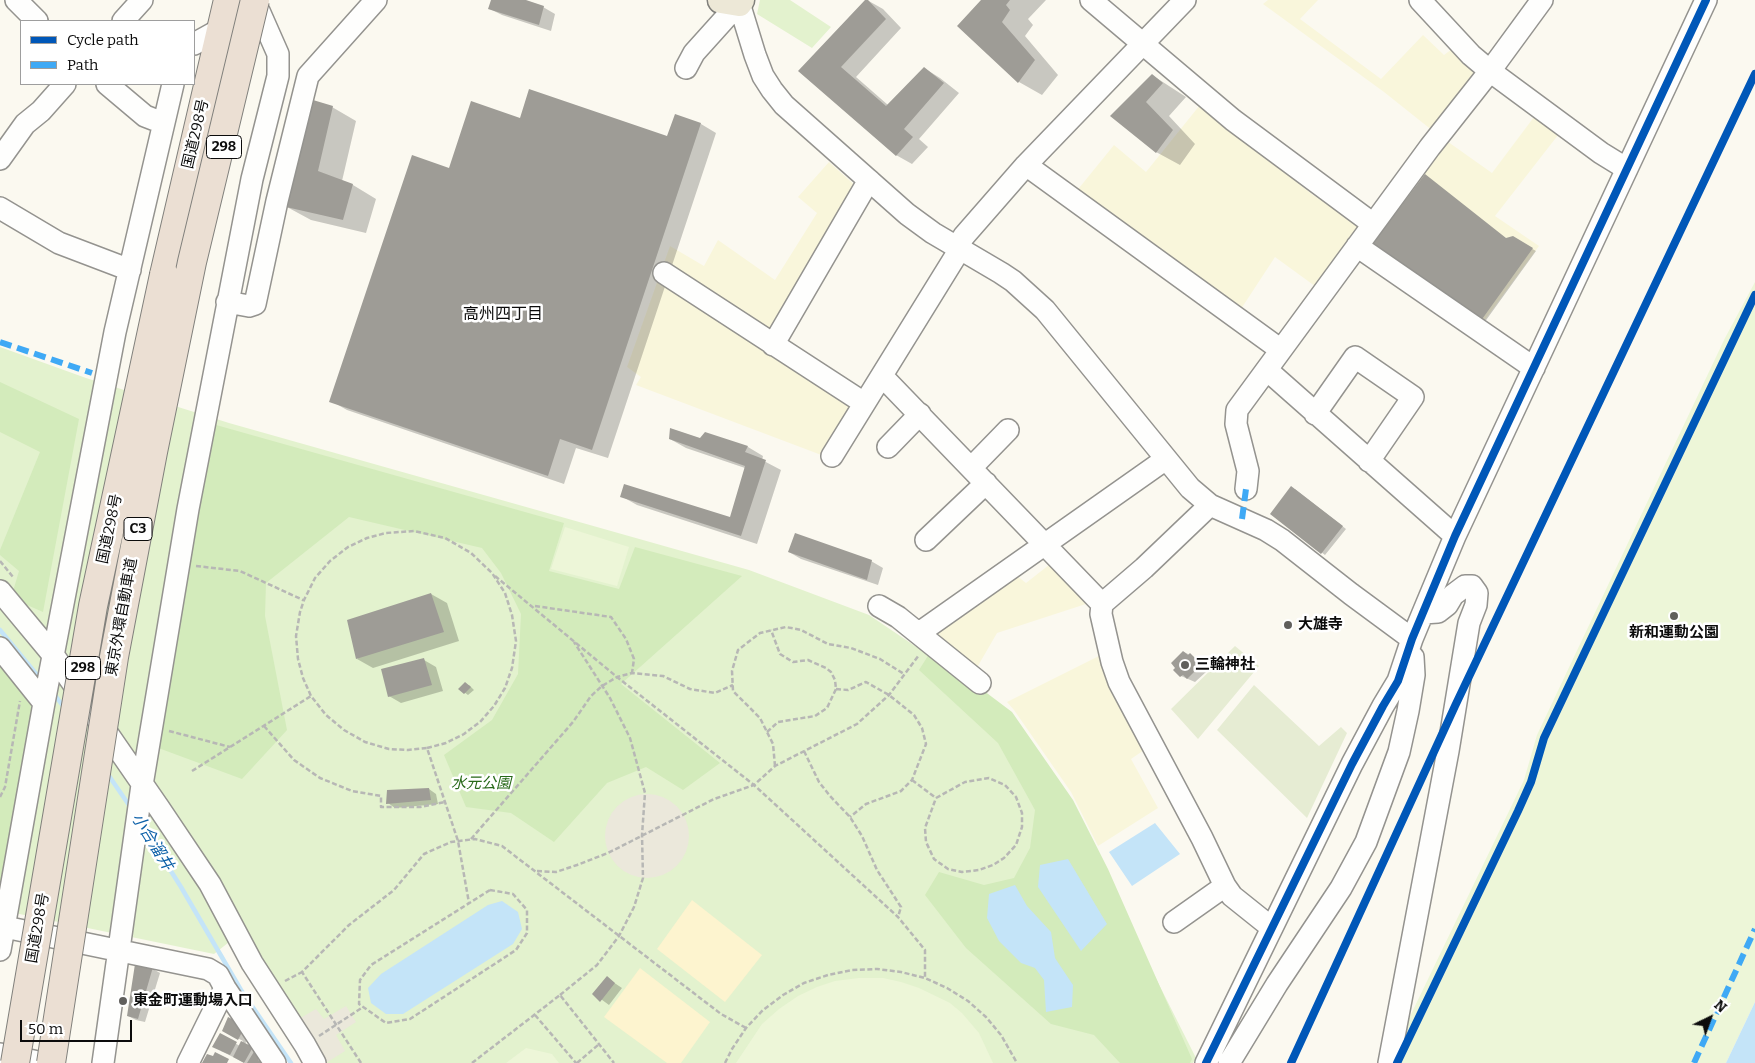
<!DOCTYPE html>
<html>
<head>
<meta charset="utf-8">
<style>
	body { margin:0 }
	#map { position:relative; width:1755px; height:1063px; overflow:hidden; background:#fbf9f0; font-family:Bitter,serif }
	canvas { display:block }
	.legend { position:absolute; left:20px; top:20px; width:175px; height:65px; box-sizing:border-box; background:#fff; border:1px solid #9e9e9e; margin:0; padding:6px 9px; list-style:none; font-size:15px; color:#0c0c0c }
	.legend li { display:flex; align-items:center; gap:10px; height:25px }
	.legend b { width:25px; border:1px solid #9e9e9e }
	.north { position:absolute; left:1685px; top:993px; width:50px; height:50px; -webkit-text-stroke:4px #fff; paint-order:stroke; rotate:42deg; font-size:14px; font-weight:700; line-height:20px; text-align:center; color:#0c0c0c }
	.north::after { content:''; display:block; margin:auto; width:18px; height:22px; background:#0c0c0c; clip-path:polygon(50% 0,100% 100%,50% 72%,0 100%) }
	.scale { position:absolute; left:20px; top:1020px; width:112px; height:22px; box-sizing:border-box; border:2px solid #0c0c0c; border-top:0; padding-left:6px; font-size:15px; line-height:18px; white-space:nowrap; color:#0c0c0c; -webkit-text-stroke:4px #fff; paint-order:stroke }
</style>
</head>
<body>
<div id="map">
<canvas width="1755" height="1063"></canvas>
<ul class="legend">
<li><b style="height:6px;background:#0057b8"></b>Cycle path</li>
<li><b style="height:6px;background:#3fa9f5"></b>Path</li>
</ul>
<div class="north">N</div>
<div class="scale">50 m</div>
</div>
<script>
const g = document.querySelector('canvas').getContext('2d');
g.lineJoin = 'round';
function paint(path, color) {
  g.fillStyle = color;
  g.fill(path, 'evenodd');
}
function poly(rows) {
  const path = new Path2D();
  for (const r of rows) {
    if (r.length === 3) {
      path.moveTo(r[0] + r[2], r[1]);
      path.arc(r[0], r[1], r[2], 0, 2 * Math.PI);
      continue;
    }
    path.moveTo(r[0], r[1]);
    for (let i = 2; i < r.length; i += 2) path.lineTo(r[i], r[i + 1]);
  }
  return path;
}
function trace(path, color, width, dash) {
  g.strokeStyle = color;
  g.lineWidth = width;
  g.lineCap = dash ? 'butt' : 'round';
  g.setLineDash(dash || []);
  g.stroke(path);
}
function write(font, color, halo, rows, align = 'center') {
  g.font = font + ' Bitter,"Noto Sans JP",serif';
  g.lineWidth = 5;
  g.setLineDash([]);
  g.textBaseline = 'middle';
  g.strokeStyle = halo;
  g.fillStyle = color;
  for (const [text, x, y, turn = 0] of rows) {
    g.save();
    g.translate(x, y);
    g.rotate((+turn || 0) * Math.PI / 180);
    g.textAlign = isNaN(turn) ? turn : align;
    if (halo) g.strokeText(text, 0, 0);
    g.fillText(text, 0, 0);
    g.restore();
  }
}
const farmland = poly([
	[1268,0,1318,0,1300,19,1381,79,1423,35,1444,55,1456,46,1481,71,1433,131,1384,92,1263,4],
	[1200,105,1313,195,1362,226,1319,289,1275,257,1239,312,1075,193,1114,145,1146,172],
	[1537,113,1562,130,1495,216,1539,246,1481,325,1368,243,1444,139,1492,173],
	[829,162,858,188,764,346,854,406,824,456,636,385,641,377,627,367,670,246,704,266,718,240,775,280,817,213,798,197],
	[1054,561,1092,602,997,633,975,671,932,632,1012,572,1026,583],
	[1101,655,1147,748,1131,759,1158,808,1098,846,1071,792,1014,710,1007,702]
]);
const green = poly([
	[760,0,790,0,831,27,812,48,757,14],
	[0,347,86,378,229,423,749,570,869,615,955,673,1130,927,1196,1058,1193,1063,321,1063,243,931,214,954,0,910]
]);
const forest = poly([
	[0,382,79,419,43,612,11,598,19,571,0,555,0,550,40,452,0,432],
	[209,423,564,523,549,571,619,589,635,547,742,576,621,684,720,763,683,790,646,767,607,783,554,842,511,813,466,807,444,755,492,720,518,674,521,614,501,573,482,548,349,517,266,583,265,616,287,730,242,779,153,746],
	[931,651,1012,712,1073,800,1108,869,1192,1059,1190,1063,1120,1063,1094,1035,1051,1024,966,948,925,895,939,872,984,885,1014,878,1030,848,1035,810,998,743,919,670],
	[0,662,37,709,0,906]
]);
const sand = poly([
	[692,900,762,955,725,1002,657,949],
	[640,968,710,1022,681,1063,667,1063,604,1017]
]);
const cemetery = poly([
	[1235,646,1259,666,1198,739,1171,709],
	[1254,685,1319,746,1341,727,1347,733,1307,818,1217,730]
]);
const pitch = poly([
	[1755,282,1755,1002,1726,1063,1383,1063,1402,1033,1524,780,1537,735,1725,338],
	[565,527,629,547,617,586,551,569],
	[859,978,883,978,901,982,919,988,950,1003,962,1013,979,1033,993,1063,736,1063,762,1024,779,1009,798,996,817,987,835,981],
	[526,1048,552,1054,559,1063,506,1063]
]);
const plaza = poly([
	[647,836,42],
	[346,1006,356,1022,336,1035,345,1051,326,1063,297,1020,316,1009,324,1019]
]);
const water = poly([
	[1155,823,1180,854,1132,886,1109,852],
	[1068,859,1107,924,1081,951,1038,887,1040,865],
	[1015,885,1027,906,1051,932,1055,958,1073,985,1072,1007,1046,1012,1044,980,1035,968,1021,963,999,941,987,918,989,894],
	[502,901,518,912,522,929,513,944,403,1014,386,1014,371,1003,368,988,381,974,488,905],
	[1755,1002,1755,1063,1726,1063]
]);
const shadow = poly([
	[493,0,522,0,543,7,555,14,551,31,502,15,490,9],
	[867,0,883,9,901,28,856,77,888,105,924,68,940,78,959,93,919,139,928,147,912,164,896,155,800,71],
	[983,0,1046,0,1028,19,1033,25,1025,36,1058,75,1042,95,1019,82,959,26],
	[1152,75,1186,97,1169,116,1195,144,1180,165,1156,152,1112,116],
	[332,107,356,121,342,181,353,185,376,199,366,233,311,220,287,207],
	[701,124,716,133,608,458,576,448,564,484,347,410,331,401,450,169,668,137],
	[1512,237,1536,251,1484,323,1481,321,1506,239],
	[706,433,748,447,763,456,762,460,781,470,757,544,637,505,621,496,731,519,745,468,686,448,670,439,701,440],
	[1295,489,1346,529,1325,555,1271,514],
	[789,552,871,561,883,568,878,585,801,559],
	[431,594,447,603,459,641,373,668,357,659],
	[1184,652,1198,659,1205,666,1203,668,1206,672,1195,682,1181,676],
	[424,660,436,667,443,691,401,703,389,696],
	[469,685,474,690,468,695,460,689],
	[429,789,436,794,438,804,395,808,388,803],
	[136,965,153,969,160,973,145,1022,136,1020,128,1016],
	[607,978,622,988,609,1005,594,994],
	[229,1019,250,1035,245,1044,259,1053,266,1063,245,1063,221,1051,220,1035,240,1046,243,1041,223,1030]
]);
const stream = poly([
	[0,630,42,681],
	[54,694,66,710],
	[107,773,131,808],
	[143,827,181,887,241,990,291,1063]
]);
const building = poly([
	[491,0,526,0,544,6,539,25,488,9],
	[865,0,868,0,886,19,841,67,886,106,924,67,944,83,904,129,913,137,896,156,798,71],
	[981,0,1010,0,1006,5,1010,10,1002,22,1035,60,1018,83,957,26],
	[1152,74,1163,83,1146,102,1173,130,1156,153,1110,116],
	[529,89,667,136,675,114,701,123,592,450,560,439,548,476,329,402,412,155,449,168,471,101,520,118],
	[313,100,333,106,318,171,353,184,343,220,286,207],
	[1425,174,1506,238,1513,236,1533,248,1480,322,1373,243],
	[670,428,700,438,705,432,748,446,745,452,766,460,741,536,620,497,624,484,730,517,745,466,669,439],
	[1291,486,1343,526,1321,554,1270,514],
	[795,533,872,560,867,580,788,552],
	[431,593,444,632,356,659,347,620],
	[1183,651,1188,655,1190,653,1198,661,1196,663,1199,667,1187,679,1183,675,1180,677,1173,670,1175,668,1171,663],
	[424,658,432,685,388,697,381,669],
	[465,682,471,687,464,694,458,689],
	[429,788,431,800,386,804,387,790],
	[135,964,153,967,138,1019,127,1016],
	[607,976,615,983,600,1002,592,994],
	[228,1017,238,1022,237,1026,243,1030,238,1040,222,1031],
	[220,1033,237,1042,230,1055,212,1047],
	[241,1041,253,1047,244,1063,233,1057],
	[255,1050,260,1056,258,1060,265,1063,247,1063],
	[215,1052,229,1059,227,1063,202,1063,207,1054,213,1056]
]);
const path = poly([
	[0,561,13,577],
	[196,566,240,571,303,600],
	[495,576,617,677,754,785,898,917,925,950,925,978],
	[535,606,611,617,626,639,634,659,632,673],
	[836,689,848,690,866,682,889,695,914,715,922,728,926,744,912,780,901,791,866,804,850,817],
	[264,726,294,760,320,778,352,791,381,796,381,807,420,807,445,802],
	[169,731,230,747],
	[767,732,778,722,815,716,827,708,836,689,835,680,831,672,826,668,808,660,793,662,780,654,771,630],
	[427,748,446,743,464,734,480,722,494,706,505,688,512,668,516,641,512,615,505,593,492,573,471,553,445,538,414,531,386,533,367,538,348,547,330,561,315,578,304,600,300,612,296,636,298,659,303,678,311,696,326,715,344,730,365,742,389,749,408,750,427,748,458,841,469,903],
	[804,751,819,782,830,796,850,817,862,836,877,870,901,907,898,917],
	[775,766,773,744,760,718,733,691,732,671,738,650,760,633,786,627,801,630,828,644,851,648,880,659,904,674],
	[192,771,311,696],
	[912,780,936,798,965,782,989,778,1005,785,1016,797,1022,813,1022,827,1016,845,1004,858,993,865,979,870,962,872,948,869,934,859,926,842,925,828,936,798],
	[0,797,5,787,20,701],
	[471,839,573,722,591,696,602,686,617,677,632,673,663,676,690,689,715,693,733,685],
	[537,871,556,872,577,865,608,853,714,799,754,785,775,766,857,724,889,695,919,655],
	[490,890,513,894,527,910,527,933,516,950,410,1019,386,1023,359,1004,360,980,371,965,490,890],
	[285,981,302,972],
	[560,995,597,965,619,936,634,907,643,878,642,835,645,793,630,738,610,698,574,642],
	[535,1015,576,1063],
	[319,1036,363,1007],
	[361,1063,302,972,349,925,394,890,424,854,451,842,475,839,502,846,721,1014,746,1028],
	[472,1063,560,995,614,1063],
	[577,1063,598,1045],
	[725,1063,732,1049,746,1028,763,1010,783,995,804,983,828,975,852,970,877,969,901,972,925,978,947,988,968,1001,986,1017,1001,1035,1017,1063]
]);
const minor = poly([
	[16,0,37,21],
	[1091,0,1233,120,1373,224],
	[1420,0,1471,55,1490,71,1601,153,1627,169],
	[739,3,755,55,763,76,772,90,784,105,907,214,933,233,1001,273,1013,281,1045,310,1190,488,1210,505,1266,530,1282,540,1351,594,1412,639],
	[123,21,142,0],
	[194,44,221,29],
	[686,68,694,53,739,3],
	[107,84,145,116,163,123],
	[0,159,25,124,41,111,65,84],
	[1026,165,1281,350],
	[0,208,59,243,130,270],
	[1357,246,1534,368],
	[957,247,964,236,1026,165,1185,0],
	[664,273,864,403],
	[227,302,249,306,255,304,277,201,308,76,376,0],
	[773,345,869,180],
	[1267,370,1455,536],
	[882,376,1102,604],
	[1315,414,1355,357,1413,397,1369,461],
	[888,447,920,414],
	[832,456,960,249],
	[971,468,1008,430],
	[1246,489,1248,471,1236,424,1237,410,1430,147,1490,71,1542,0],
	[1210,505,1144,568,1102,604,1101,614,1112,662,1119,682,1202,838,1225,886,1232,896,1272,928],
	[926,540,986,483],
	[0,591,54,656,159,808,210,884,252,963,305,1045,315,1063],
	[879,606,898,617,980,683],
	[919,633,1166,459],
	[0,648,44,703],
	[1174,922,1225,886],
	[0,926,208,969,218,975,225,988,275,1063],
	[0,950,44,703,115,332,173,84],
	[0,1054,43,1063],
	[103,1063,142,785,188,509,252,179,278,76,278,54,259,11],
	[188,1063,225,988],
	[1206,1063,1352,764,1383,706,1398,681,1412,639,1455,536,1706,0],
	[1229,1063,1277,984,1341,888,1366,842,1399,752,1408,711,1414,675,1413,657],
	[1389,1063,1448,751,1469,623,1476,605,1477,593,1472,586,1465,586,1453,595,1447,605,1438,612,1423,613]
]);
const major = poly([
	[721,0,739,3,741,0]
]);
const highway = poly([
	[164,275,228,0]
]);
const highwayBridge = poly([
	[15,1063,93,606,164,275],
	[51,1063,114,657,153,452,192,262,255,0]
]);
const quiet = poly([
	[0,342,92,373],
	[1242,519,1246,489],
	[1694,1063,1755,929]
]);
const cycleway = poly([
	[1206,1063,1352,764,1383,706,1398,681,1412,639,1455,536,1706,0],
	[1291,1063,1455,706,1755,74],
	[1397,1063,1518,811,1531,782,1544,738,1755,295]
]);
const markers = [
	[1674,616,5,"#605f5c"],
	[1288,625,5,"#605f5c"],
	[1185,665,5,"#605f5c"],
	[123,1001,5,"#605f5c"]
];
const shields = [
	[224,147,35],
	[138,529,28],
	[83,668,35]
];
const shieldNames = [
	["298",224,147],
	["C3",138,529],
	["298",83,668]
];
const streetNames = [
	["国道298号",196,134,-77],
	["国道298号",110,529,-78],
	["東京外環自動車道",122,617,-80],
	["国道298号",38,928,-80]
];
const poiNames = [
	["大雄寺",1298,625],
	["新和運動公園",1674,633,"center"],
	["三輪神社",1195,665],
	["東金町運動場入口",133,1001]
];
const parkNames = [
	["水元公園",481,784]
];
const neighbourhoodNames = [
	["高州四丁目",503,315]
];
const waterNames = [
	["小合溜井",152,842,58]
];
paint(farmland, '#f9f6db');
paint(green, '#e3f2ce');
paint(forest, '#d3ebbb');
paint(sand, '#fdf4cf');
paint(cemetery, '#e6ecd3');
paint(pitch, '#edf6d8');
paint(plaza, '#ebe8db');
paint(water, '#c4e4f8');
paint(shadow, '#0003');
trace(stream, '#c4e4f8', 4.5);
paint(building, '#9e9c96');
trace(minor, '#94938f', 24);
trace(major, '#81807c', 29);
trace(highway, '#81807c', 30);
trace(path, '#b7b7b5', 2.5, [5, 2.5]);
trace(minor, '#fefefd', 21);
trace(major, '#ede8d7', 26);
trace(highway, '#ebdfd3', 28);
trace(highwayBridge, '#81807c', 30, []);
trace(highwayBridge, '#ebdfd3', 28);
trace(quiet, '#3fa9f5', 6, [12, 6]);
trace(cycleway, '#0057b8', 8);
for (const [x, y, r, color] of markers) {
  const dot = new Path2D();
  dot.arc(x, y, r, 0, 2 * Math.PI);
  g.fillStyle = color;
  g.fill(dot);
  trace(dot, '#fff', 2);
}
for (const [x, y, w] of shields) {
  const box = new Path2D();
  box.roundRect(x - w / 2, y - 11.5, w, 23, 4);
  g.fillStyle = '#fff';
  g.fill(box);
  trace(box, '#0c0c0c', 1);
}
write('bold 14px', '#0c0c0c', null, shieldNames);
write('15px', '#0c0c0c', '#fff', streetNames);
write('bold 15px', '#0c0c0c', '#fff', poiNames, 'left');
write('italic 15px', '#276918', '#fff', parkNames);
write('16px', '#0c0c0c', '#fff', neighbourhoodNames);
write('italic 16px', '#0c60a8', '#fff', waterNames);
</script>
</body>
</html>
